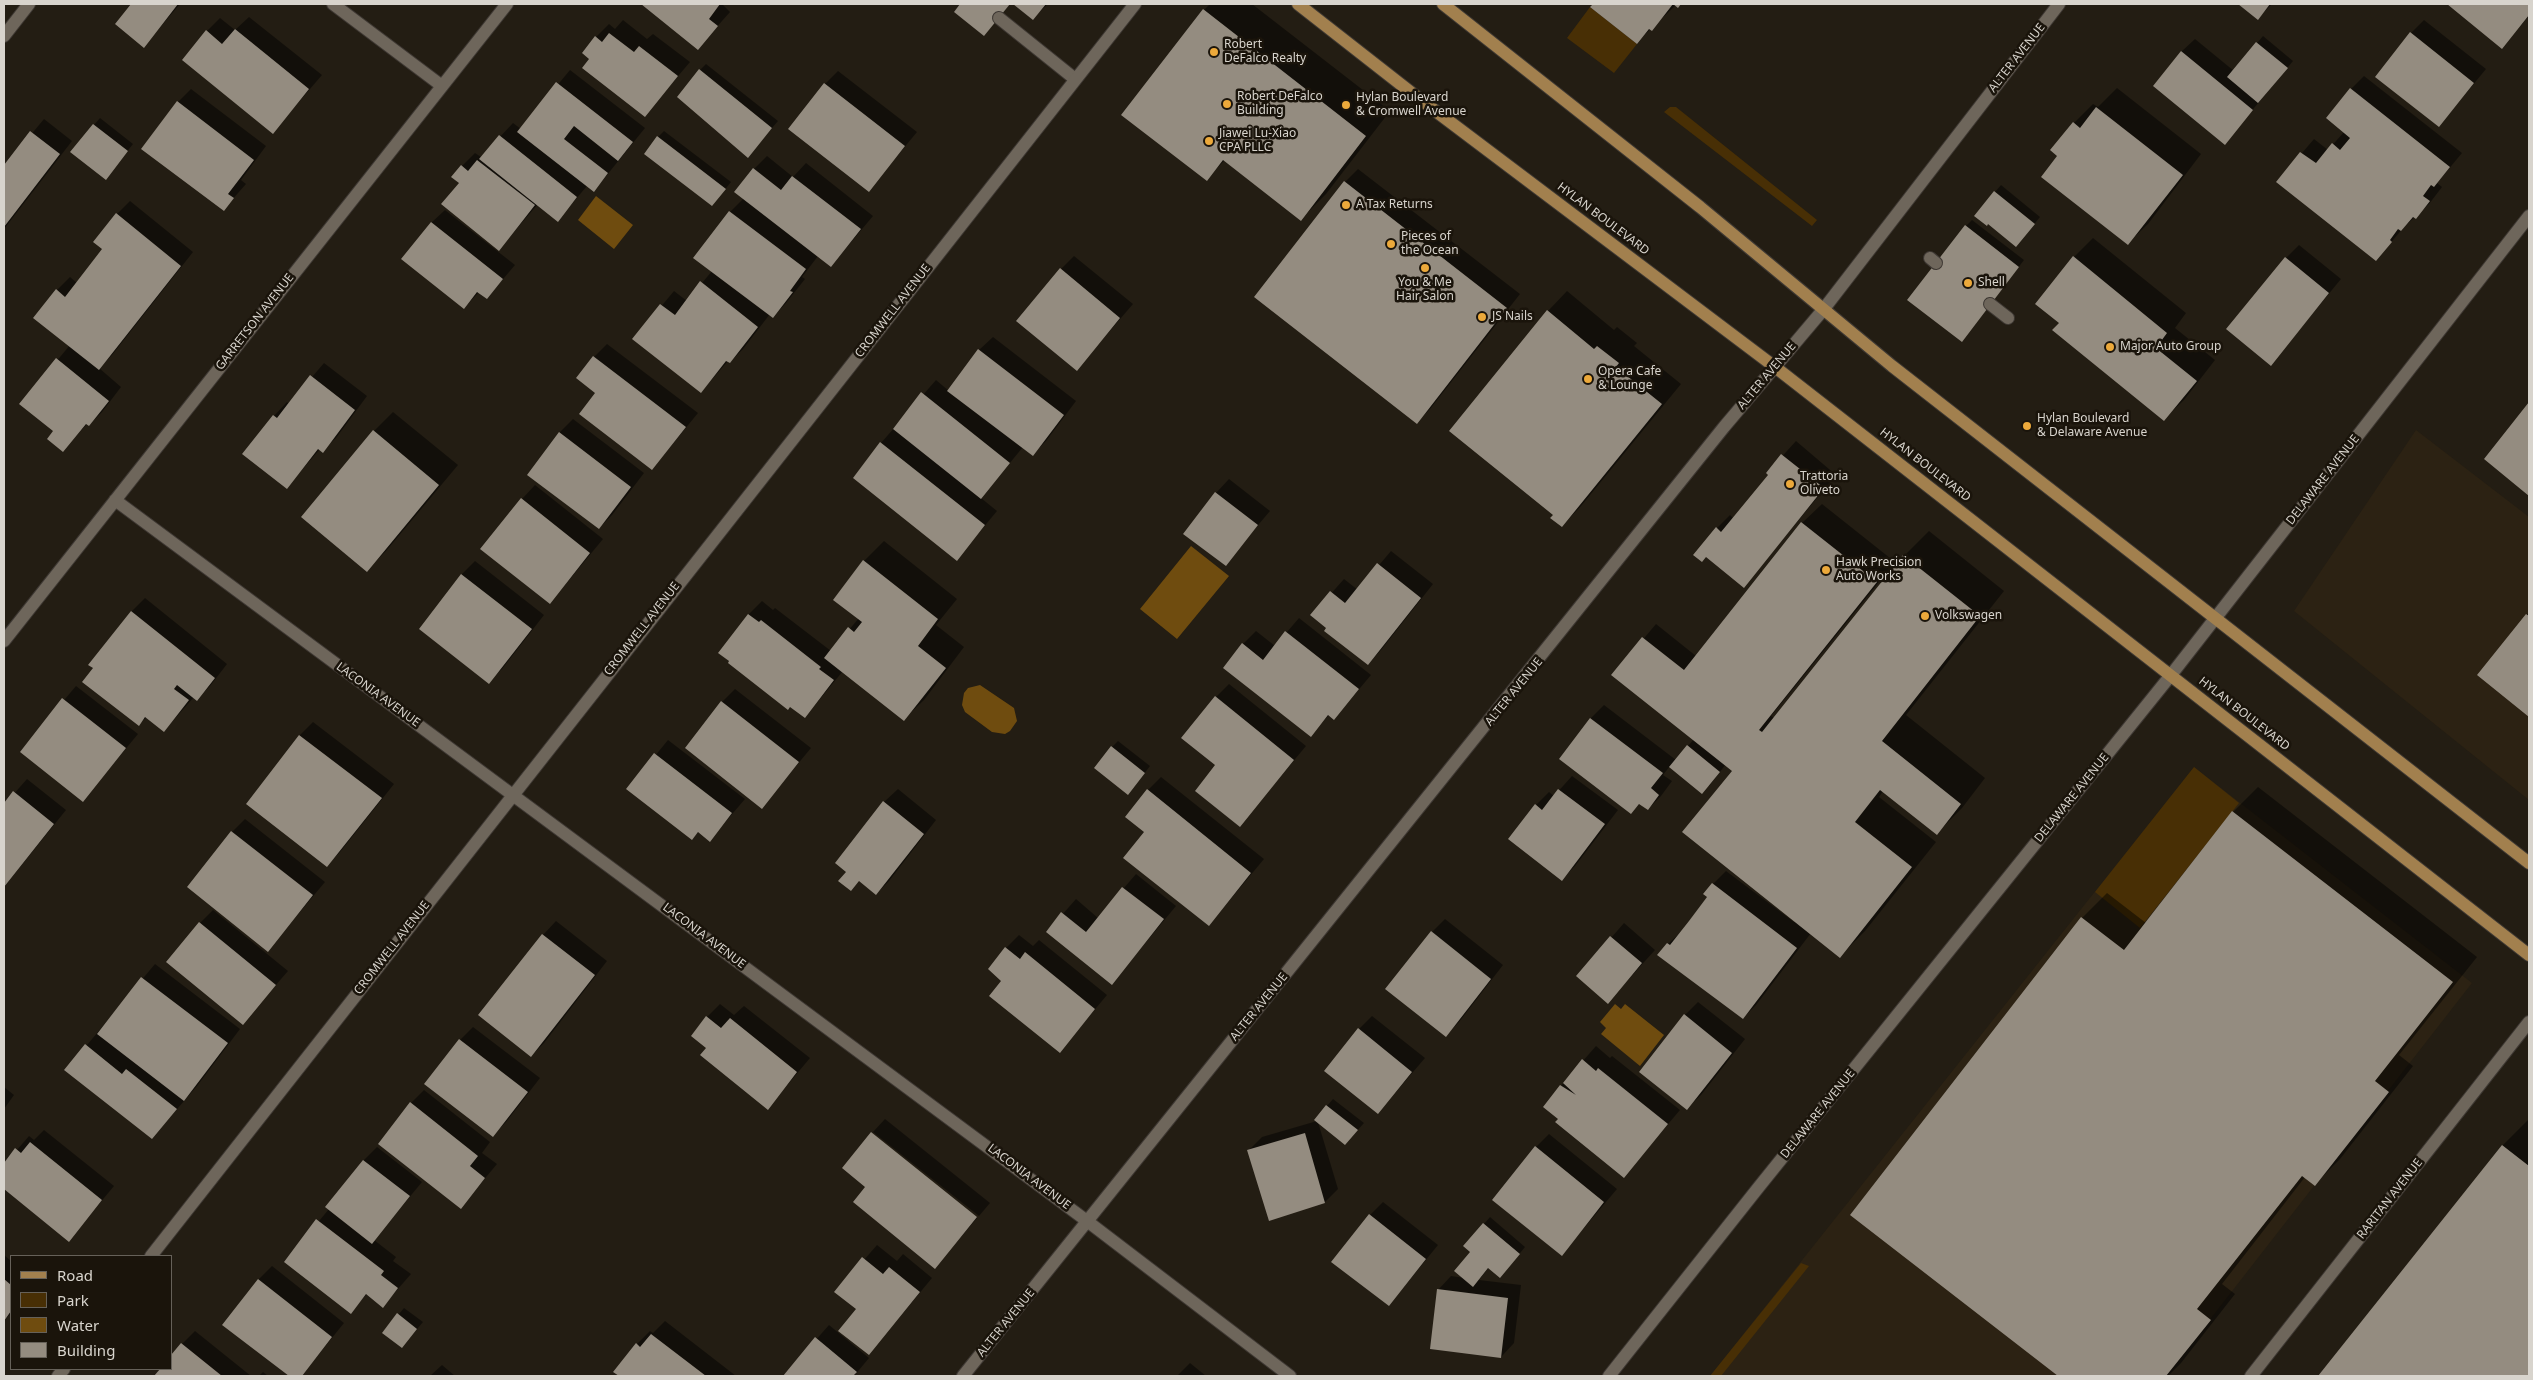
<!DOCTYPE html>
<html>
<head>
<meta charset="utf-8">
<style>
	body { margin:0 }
	#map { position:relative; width:2533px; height:1380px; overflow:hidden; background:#231d13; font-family:"Noto Sans",sans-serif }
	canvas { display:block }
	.frame { position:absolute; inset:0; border:5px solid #d8d4cd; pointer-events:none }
	.legend { position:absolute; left:10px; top:1255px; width:162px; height:115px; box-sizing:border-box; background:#1a140b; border:1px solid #666159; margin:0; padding:6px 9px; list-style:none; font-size:15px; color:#d8d4cd }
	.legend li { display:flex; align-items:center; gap:10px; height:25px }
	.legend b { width:25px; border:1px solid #666159 }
</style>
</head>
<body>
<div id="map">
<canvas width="2533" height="1380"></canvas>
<div class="frame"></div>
<ul class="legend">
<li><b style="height:6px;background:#a2804e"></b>Road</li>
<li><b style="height:14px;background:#482f05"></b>Park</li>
<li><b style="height:14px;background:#6f4c0f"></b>Water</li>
<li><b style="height:14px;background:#948c80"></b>Building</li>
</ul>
</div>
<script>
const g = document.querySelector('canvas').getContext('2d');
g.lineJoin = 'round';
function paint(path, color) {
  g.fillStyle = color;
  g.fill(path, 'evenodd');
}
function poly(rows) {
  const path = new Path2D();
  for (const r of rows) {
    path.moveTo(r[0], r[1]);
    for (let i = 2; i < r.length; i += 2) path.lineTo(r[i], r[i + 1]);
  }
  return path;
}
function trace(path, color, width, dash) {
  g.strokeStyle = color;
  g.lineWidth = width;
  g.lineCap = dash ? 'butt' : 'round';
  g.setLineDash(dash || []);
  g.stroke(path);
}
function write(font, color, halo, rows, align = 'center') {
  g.font = font + ' "Noto Sans",sans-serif';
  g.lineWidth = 5;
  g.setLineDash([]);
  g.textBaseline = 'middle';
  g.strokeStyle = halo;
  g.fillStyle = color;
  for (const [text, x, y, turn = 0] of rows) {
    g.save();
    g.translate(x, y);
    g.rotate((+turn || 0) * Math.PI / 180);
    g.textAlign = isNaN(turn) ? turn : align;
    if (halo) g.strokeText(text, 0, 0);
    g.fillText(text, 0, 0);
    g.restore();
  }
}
const built = poly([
	[2416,430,2529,517,2529,800,2294,611],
	[2194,767,2472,983,2166,1376,1710,1376]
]);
const green = poly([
	[1590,7,1637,44,1614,73,1567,38],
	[1670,107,1676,107,1817,220,1812,226,1664,112],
	[2194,767,2239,803,2140,928,2095,892],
	[1801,1263,1809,1266,1721,1376,1710,1376]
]);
const water = poly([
	[596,196,633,225,614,249,578,220],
	[1191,546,1229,576,1177,639,1140,609],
	[980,685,1014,708,1017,721,1010,731,1005,734,992,732,965,712,962,705,964,693,968,688],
	[1615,1004,1621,1009,1625,1004,1664,1035,1640,1066,1601,1034,1606,1028,1600,1022]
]);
const shadow = poly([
	[133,4,180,4,144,46,117,24],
	[643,4,722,4,730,12,698,48],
	[962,4,1010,4,984,35,956,12],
	[1016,4,1048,4,1033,18],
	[1210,4,1252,4,1390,111,1326,194,1301,219,1225,160,1206,179,1204,10],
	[1595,4,1680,4,1678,6,1676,5,1637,42,1592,7],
	[2240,4,2272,4,2258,18],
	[2449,4,2529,4,2529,16,2502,47],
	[249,17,322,75,273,132,207,31,220,18,235,30],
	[623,20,647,39,653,34,690,62,645,115,591,59,596,37,609,24,615,29],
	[2424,20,2486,69,2439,126,2411,33],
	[2263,36,2293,61,2225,143,2181,52,2195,39,2234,71],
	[706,64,778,121,748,156,713,128,714,125,700,70],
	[570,70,645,128,594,191,587,186,558,220,538,204,499,249,461,183,462,166,475,153,481,157,513,123,521,129],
	[838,71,917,132,869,190,825,84],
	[2364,76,2462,153,2437,183,2442,187,2429,204,2404,227,2376,260,2278,181,2314,139,2328,150,2344,132,2351,89],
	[2117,88,2201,154,2148,224,2128,243,2059,156,2074,123,2093,104,2098,107],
	[191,89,266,146,241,180,246,184,223,210,178,102],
	[100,118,133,144,106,178,94,125],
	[44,119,72,141,4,229,4,167],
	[664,131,731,182,718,198,658,137],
	[767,156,793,177,806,163,873,216,831,266,818,256,802,277,805,279,786,303,773,317,770,314,743,349,730,362,728,361,701,392,634,339,674,291,687,301,712,271,695,258,730,212,744,198,754,169],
	[1358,169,1520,294,1430,409,1417,422,1256,297,1345,182],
	[2001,185,2040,217,2022,239,1995,192],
	[130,201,193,252,112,355,99,368,121,387,102,412,89,425,87,424,63,450,55,430,21,404,70,345,57,290,70,277,77,283,104,249,117,214],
	[445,210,515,265,487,298,479,292,464,308,431,223],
	[1972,220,2024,260,1962,341,1966,226],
	[2093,238,2186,313,2175,328,2215,360,2184,400,2164,419,2061,323,2074,257],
	[2299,245,2341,279,2271,364,2286,258],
	[1074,256,1133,304,1077,369,1061,269],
	[1567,291,1614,330,1617,327,1637,343,1634,346,1681,384,1581,506,1562,526,1554,515,1548,311],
	[993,337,1076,401,1046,441,1033,454,1023,447,981,498,997,511,957,559,881,443,936,380,949,391,979,350],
	[607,344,698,413,652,469,597,393,594,357],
	[324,363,367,396,336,438,322,451,320,449,287,487,274,416,287,402,289,404],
	[2529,404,2529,494,2485,459],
	[393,412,458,465,386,551,367,570,374,431],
	[573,419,644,473,612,515,599,528,528,475,560,432],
	[1796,441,1836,475,1744,586,1706,556,1717,528,1730,515,1734,519,1769,475,1767,473],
	[1229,479,1270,511,1225,564,1216,493],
	[535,485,603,539,550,603,522,499],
	[1822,504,1895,562,1771,716,1774,718,1904,556,1929,531,2004,591,1906,715,1985,778,1962,808,1937,833,1883,791,1879,797,1936,842,1865,931,1840,956,1811,933,1756,1005,1743,1018,1668,944,1682,931,1708,897,1713,884,1726,871,1794,922,1795,921,1733,770,1726,764,1709,786,1670,766,1663,775,1672,781,1661,796,1648,809,1640,803,1631,813,1561,758,1591,718,1604,705,1676,760,1694,739,1613,675,1656,624,1696,656,1802,523],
	[884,541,957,599,936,625,964,647,924,700,904,719,843,671,805,717,720,652,749,614,762,601,773,610,775,608,831,651,859,618,864,561],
	[1391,551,1433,584,1381,650,1368,664,1312,615,1344,579,1358,590],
	[475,561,544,615,502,669,488,682,421,629,462,574],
	[145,598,227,664,210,686,197,699,194,697,164,731,147,717,139,724,90,665,132,611],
	[2529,612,2529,715,2479,675],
	[1299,618,1371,675,1334,719,1330,714,1310,735,1243,644,1256,631,1275,646],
	[1229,684,1306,746,1240,825,1217,765,1216,697],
	[76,686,138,734,83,800,21,751],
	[735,689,811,748,762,807,722,702],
	[313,722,394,784,340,852,327,865,247,803,300,735],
	[668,740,745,799,710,840,699,831,692,839,628,789],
	[1118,741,1150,766,1134,787,1112,747],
	[1572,776,1618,810,1575,866,1562,879,1536,805,1549,792,1554,796],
	[1161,777,1264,859,1209,925,1148,790],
	[27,779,66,810,4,887,4,805],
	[2258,787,2477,957,2399,1055,2413,1066,2340,1159,2315,1184,2305,1177,2222,1284,2235,1294,2181,1363,2168,1376,2060,1376,1852,1214,2082,918,2107,893,2146,923,2233,812],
	[898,789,936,820,889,881,876,894,847,871,884,802],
	[245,819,325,882,268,950,232,832],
	[1136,874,1176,906,1112,983,1047,932,1076,899,1098,918],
	[213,910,288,971,243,1023,200,923],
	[1445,919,1503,965,1459,1022,1446,1035,1432,932],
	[556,921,607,961,544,1043,531,1056,480,1015,543,935],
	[1624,923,1655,950,1608,1002,1578,976],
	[1019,935,1033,946,1039,940,1107,995,1060,1051,1003,981,1006,948],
	[155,964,240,1029,197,1086,152,1138,66,1070],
	[1698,1002,1745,1039,1701,1095,1687,1108,1685,1015],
	[720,1004,734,1015,744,1006,810,1058,768,1108,708,1048,707,1017],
	[1372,1016,1425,1058,1378,1113,1359,1029],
	[473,1027,540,1078,506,1122,493,1135,460,1040],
	[1596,1046,1610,1058,1612,1056,1680,1110,1624,1176,1560,1119,1561,1086],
	[4,1087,14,1095,4,1109],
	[424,1090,490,1142,482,1153,497,1164,461,1207,411,1103],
	[1333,1099,1364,1123,1345,1144,1318,1122,1338,1189,1325,1202,1249,1150,1262,1137,1317,1121,1315,1120],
	[885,1119,990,1203,979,1216,873,1132],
	[2528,1120,2529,1376,2320,1376,2503,1145],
	[44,1130,114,1186,69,1240,4,1188,4,1176,7,1173,4,1170,4,1165,29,1136,34,1140],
	[872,1133,977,1218,935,1267,867,1187],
	[1549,1134,1617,1189,1562,1254,1536,1147],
	[377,1147,422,1182,374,1240,396,1257,393,1261,411,1274,383,1306,367,1294,350,1312,285,1262,329,1209,327,1207,364,1160],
	[1383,1202,1438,1245,1389,1305,1370,1215],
	[1490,1217,1525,1247,1506,1270,1489,1267,1479,1280,1521,1285,1514,1343,1501,1357,1438,1290,1451,1276,1465,1278,1472,1252,1484,1224],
	[877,1245,897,1261,903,1254,932,1278,869,1354,858,1309,836,1292],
	[4,1255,11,1261,11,1313,4,1321],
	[272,1266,344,1323,301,1376,291,1376,224,1324,258,1280],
	[404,1308,423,1322,402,1347,384,1332],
	[665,1321,736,1376,619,1376,637,1344,650,1331,653,1333],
	[829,1325,869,1358,854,1376,784,1376],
	[195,1331,251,1376,156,1376,162,1369,171,1369,182,1344],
	[1190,1363,1206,1376,1177,1376],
	[442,1365,455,1376,430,1376],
	[263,1372,268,1376,259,1376]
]);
const building = poly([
	[131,4,178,4,144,48,115,24],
	[641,4,720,4,709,19,718,26,698,50],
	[960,4,1010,4,984,36,954,12],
	[1013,4,1046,4,1033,20],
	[1593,4,1681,4,1678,8,1673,4,1652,31,1649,29,1637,44,1590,7],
	[2238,4,2270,4,2258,20],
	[2447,4,2529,4,2529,15,2502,49],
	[1203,9,1366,136,1301,221,1223,160,1207,181,1121,115],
	[235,29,309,89,273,134,182,60,206,30,222,44],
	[2410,32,2474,83,2439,127,2375,77],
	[609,33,634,52,639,46,678,76,645,117,582,68,589,59,582,53,595,36,602,42],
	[2256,42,2288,68,2258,103,2227,77],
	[2181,51,2253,110,2225,145,2153,86],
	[699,69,772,128,748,158,677,97],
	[556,82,633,142,618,161,574,126,564,139,608,173,594,192,517,132],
	[824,83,905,146,869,192,788,129],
	[2350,88,2450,167,2434,187,2431,185,2423,196,2430,201,2416,219,2413,217,2401,231,2398,229,2390,240,2392,242,2376,261,2276,182,2300,152,2316,163,2332,143,2340,150,2350,138,2326,118],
	[177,101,254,160,228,194,234,198,224,211,141,149],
	[2096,107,2183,175,2128,245,2041,177,2057,156,2050,150,2073,122,2080,128],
	[93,124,128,151,106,180,70,152],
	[30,131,60,154,4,227,4,165],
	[499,135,577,197,558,222,479,159],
	[657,136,726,189,712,206,644,154],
	[477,160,535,205,499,251,441,204,459,183,451,177,461,165,468,171],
	[753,168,781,190,792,176,861,229,831,267,734,192],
	[1344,181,1507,308,1417,424,1254,297],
	[1994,191,2035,224,2016,247,1988,224,1987,226,1974,216],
	[729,211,806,269,790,291,793,292,773,318,693,258],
	[116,213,181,266,99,370,33,318,56,289,65,297,102,249,93,242],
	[431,222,503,279,487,299,477,292,464,309,401,259],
	[1965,225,2019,267,1962,342,1907,300],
	[2073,256,2167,333,2156,348,2197,381,2164,421,2052,330,2059,323,2035,304],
	[2285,257,2329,293,2271,366,2226,329],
	[1060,268,1120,318,1077,371,1016,321],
	[700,281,758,327,730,363,726,361,701,393,632,339,660,304,675,315],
	[1547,310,1594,349,1597,346,1619,363,1616,367,1662,404,1562,527,1550,518,1553,515,1449,431],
	[978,349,1064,415,1033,456,947,391],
	[593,356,686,427,652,470,579,414,595,393,576,378],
	[56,358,109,401,89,426,86,424,63,452,47,439,53,431,19,404],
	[310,375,355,410,323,453,318,449,287,489,242,454,273,415,277,418],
	[921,392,1010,463,981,499,893,429],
	[2529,402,2529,496,2484,459],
	[373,430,439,485,367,572,301,517],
	[559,432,631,487,599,529,527,475],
	[880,442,985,525,957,561,853,478],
	[1781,454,1824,488,1744,588,1706,557,1702,562,1693,555,1716,527,1721,532,1768,475,1766,473],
	[1215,492,1258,525,1226,566,1183,534],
	[521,498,590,553,550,604,480,549],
	[1801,522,1877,582,1759,730,1762,732,1903,555,1980,616,1882,741,1961,804,1937,835,1880,790,1855,822,1912,867,1840,958,1682,832,1732,771,1611,675,1642,637,1684,670],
	[863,560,938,619,918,646,946,668,904,721,824,658,848,627,854,632,862,622,833,600],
	[1377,563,1421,598,1368,665,1324,631,1326,628,1310,615,1330,591,1345,603],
	[461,574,532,629,489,684,419,629],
	[131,611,215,678,197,701,177,685,174,689,189,700,164,732,145,717,139,726,82,682,93,668,88,665],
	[748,614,759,622,761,620,821,667,819,669,834,680,805,718,790,707,788,710,728,663,729,661,718,653],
	[2526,614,2529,616,2529,717,2477,675],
	[1285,631,1359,689,1334,720,1328,715,1311,737,1223,668,1242,643,1263,660],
	[1215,696,1294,760,1240,827,1195,791,1215,765,1181,738],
	[62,698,126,748,83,802,20,752],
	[721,701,799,762,762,809,685,748],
	[1590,718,1663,773,1651,788,1659,795,1648,810,1639,804,1631,814,1559,759],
	[299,735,382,798,327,867,246,804],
	[1687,745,1720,772,1702,794,1669,767],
	[1111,746,1145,773,1128,795,1094,768],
	[654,753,732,813,710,842,698,832,692,840,626,789],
	[1147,789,1251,873,1209,926,1123,858,1144,832,1125,817],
	[1558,789,1605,824,1562,881,1508,839,1535,804,1542,810],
	[13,791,54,824,4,887,4,803],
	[883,801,924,834,876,895,859,881,851,891,838,881,846,872,835,863],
	[2232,811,2453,982,2375,1081,2389,1092,2315,1186,2302,1176,2197,1309,2211,1320,2166,1376,2058,1376,1850,1215,2081,917,2124,950],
	[231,831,313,895,268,952,187,887],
	[1712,883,1797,948,1743,1019,1657,955,1667,943,1670,945,1689,921,1707,897,1703,894],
	[1122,887,1164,919,1112,985,1046,932,1061,912,1086,932],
	[199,922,276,985,243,1025,166,962],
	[1431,931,1491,979,1446,1037,1385,989],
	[542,934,595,975,531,1057,478,1015],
	[1610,936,1642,963,1608,1004,1576,976],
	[1005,947,1020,959,1025,952,1095,1009,1060,1053,989,996,1001,981,988,969],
	[141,977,228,1043,184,1101,97,1034],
	[1684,1014,1732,1053,1687,1110,1639,1072],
	[706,1016,721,1028,730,1018,797,1072,768,1110,700,1055,706,1048,691,1036],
	[1358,1028,1412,1072,1378,1114,1324,1071],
	[459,1039,528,1092,493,1137,424,1084],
	[85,1044,122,1074,126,1069,177,1109,152,1139,64,1070],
	[1582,1059,1596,1071,1598,1068,1668,1124,1624,1178,1555,1122,1558,1119,1543,1107,1560,1085,1576,1095,1563,1083],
	[410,1102,478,1156,470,1166,485,1178,461,1209,378,1144],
	[1326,1105,1358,1130,1345,1145,1314,1120],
	[871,1132,977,1217,935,1269,853,1202,865,1187,842,1168],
	[1305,1133,1325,1203,1269,1221,1247,1150],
	[30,1142,102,1200,69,1242,4,1189,4,1163,15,1148,21,1153],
	[2502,1145,2529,1166,2529,1376,2318,1376],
	[1535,1146,1604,1202,1562,1256,1492,1200],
	[363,1160,410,1196,372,1244,325,1207],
	[1369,1214,1426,1259,1389,1306,1331,1262],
	[316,1219,384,1271,381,1275,398,1288,383,1308,366,1294,351,1314,284,1262],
	[1483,1223,1520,1254,1500,1278,1488,1268,1473,1287,1454,1271,1470,1252,1463,1246],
	[862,1257,883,1274,889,1267,920,1292,869,1355,838,1331,856,1309,834,1292],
	[4,1279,11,1285,11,1311,4,1321],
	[258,1279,332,1337,302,1376,289,1376,222,1325],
	[1437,1289,1508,1298,1501,1358,1430,1349],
	[397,1313,417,1329,402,1348,382,1333],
	[651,1334,706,1376,619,1376,613,1372,636,1343,640,1347],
	[815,1337,857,1372,853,1376,783,1376],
	[181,1343,222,1376,154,1376,160,1369,171,1369,171,1355]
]);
const service = poly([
	[999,18,1075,79],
	[1930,258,1936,263],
	[1990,304,2008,318]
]);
const minor = poly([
	[333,4,442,86],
	[115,500,1087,1221,1290,1376],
	[4,641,507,4],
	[151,1256,1135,4],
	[58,1376,64,1369],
	[963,1376,1724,427,1823,310,2059,4],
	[1609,1376,1758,1188,2171,675,2529,216],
	[2251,1376,2529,1022]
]);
const tertiary = poly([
	[4,36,29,4]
]);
const primary = poly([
	[1298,4,1413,94,1775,367,2529,955],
	[1443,4,1700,207,1892,366,2529,863]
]);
const markers = [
	[1214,52,5,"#eca93b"],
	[1227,104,5,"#eca93b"],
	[1346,105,5,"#eca93b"],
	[1209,141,5,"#eca93b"],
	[1346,205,5,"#eca93b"],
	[1391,244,5,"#eca93b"],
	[1425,268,5,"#eca93b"],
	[1968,283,5,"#eca93b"],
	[1482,317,5,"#eca93b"],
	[2110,347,5,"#eca93b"],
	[1588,379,5,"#eca93b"],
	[2027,426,5,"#eca93b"],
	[1790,484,5,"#eca93b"],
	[1826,570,5,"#eca93b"],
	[1925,616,5,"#eca93b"]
];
const poiNames = [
	["Robert",1224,45],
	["DeFalco Realty",1224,59],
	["Robert DeFalco",1237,97],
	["Building",1237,111],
	["Hylan Boulevard",1356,98],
	["& Cromwell Avenue",1356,112],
	["Jiawei Lu-Xiao",1219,134],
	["CPA PLLC",1219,148],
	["A Tax Returns",1356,205],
	["Pieces of",1401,237],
	["the Ocean",1401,251],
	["You & Me",1425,283,"center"],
	["Hair Salon",1425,297,"center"],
	["Shell",1978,283],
	["JS Nails",1492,317],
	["Major Auto Group",2120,347],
	["Opera Cafe",1598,372],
	["& Lounge",1598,386],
	["Hylan Boulevard",2037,419],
	["& Delaware Avenue",2037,433],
	["Trattoria",1800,477],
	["Oliveto",1800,491],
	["Hawk Precision",1836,563],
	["Auto Works",1836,577],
	["Volkswagen",1935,616]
];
const streetNames = [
	["ALTER AVENUE",2017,58,-52],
	["HYLAN BOULEVARD",1603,219,37],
	["CROMWELL AVENUE",893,311,-52],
	["GARRETSON AVENUE",255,322,-52],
	["ALTER AVENUE",1767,376,-50],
	["HYLAN BOULEVARD",1925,465,38],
	["DELAWARE AVENUE",2323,480,-52],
	["CROMWELL AVENUE",642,629,-52],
	["ALTER AVENUE",1514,692,-51],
	["LACONIA AVENUE",378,695,36],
	["HYLAN BOULEVARD",2244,714,38],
	["DELAWARE AVENUE",2072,798,-51],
	["LACONIA AVENUE",704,936,37],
	["CROMWELL AVENUE",392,948,-52],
	["ALTER AVENUE",1259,1007,-51],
	["DELAWARE AVENUE",1818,1114,-51],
	["LACONIA AVENUE",1029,1177,37],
	["RARITAN AVENUE",2390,1199,-52],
	["ALTER AVENUE",1006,1323,-51]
];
paint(built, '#2c2213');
paint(green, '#482f05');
paint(water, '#6f4c0f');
paint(shadow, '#0007');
paint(building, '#948c80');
trace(service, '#3e3833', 14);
trace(minor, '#3e3833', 14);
trace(tertiary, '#3e3833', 14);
trace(primary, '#3e3833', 14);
trace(service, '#6e665b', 12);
trace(minor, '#6e665b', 12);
trace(tertiary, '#6e665b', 12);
trace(primary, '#a2804e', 12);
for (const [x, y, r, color] of markers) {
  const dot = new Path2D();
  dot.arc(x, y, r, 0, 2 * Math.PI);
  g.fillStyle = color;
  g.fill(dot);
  trace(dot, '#1a140b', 2);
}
write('12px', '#d8d4cd', '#1a140b', poiNames, 'left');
write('12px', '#d8d4cd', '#1a140b', streetNames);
</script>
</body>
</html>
